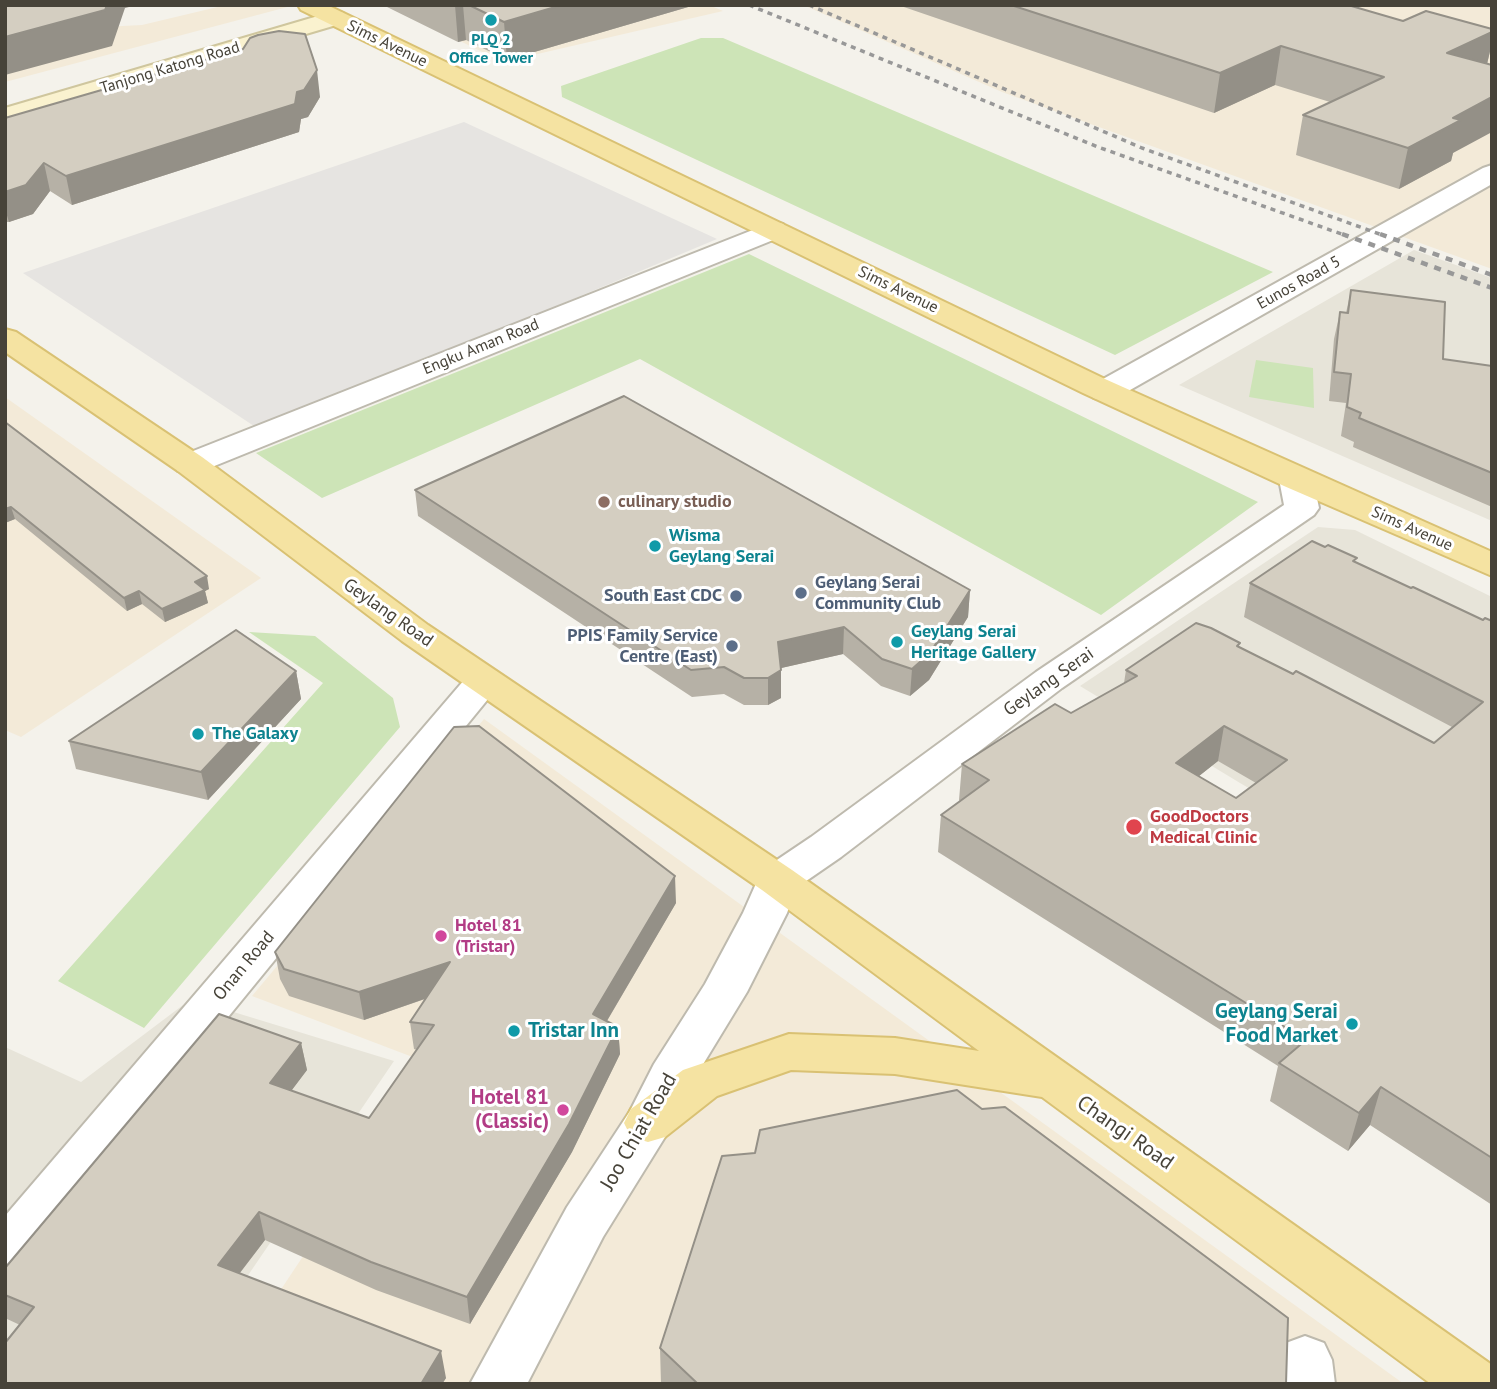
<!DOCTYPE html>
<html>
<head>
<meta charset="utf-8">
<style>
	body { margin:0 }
	#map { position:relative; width:1497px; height:1389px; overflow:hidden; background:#f4f2eb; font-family:"PT Sans",sans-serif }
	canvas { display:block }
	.frame { position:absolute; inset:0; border:7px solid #474339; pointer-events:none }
</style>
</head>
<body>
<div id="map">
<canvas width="1497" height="1389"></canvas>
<div class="frame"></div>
</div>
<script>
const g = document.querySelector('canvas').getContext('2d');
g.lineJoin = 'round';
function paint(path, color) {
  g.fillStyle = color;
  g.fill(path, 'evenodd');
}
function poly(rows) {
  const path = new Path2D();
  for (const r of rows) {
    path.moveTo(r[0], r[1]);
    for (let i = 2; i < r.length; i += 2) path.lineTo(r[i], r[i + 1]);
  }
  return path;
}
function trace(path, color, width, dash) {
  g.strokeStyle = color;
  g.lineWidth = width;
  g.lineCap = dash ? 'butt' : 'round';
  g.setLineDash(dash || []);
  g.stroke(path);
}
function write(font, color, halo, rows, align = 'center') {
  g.font = font + ' "PT Sans",sans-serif';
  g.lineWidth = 6;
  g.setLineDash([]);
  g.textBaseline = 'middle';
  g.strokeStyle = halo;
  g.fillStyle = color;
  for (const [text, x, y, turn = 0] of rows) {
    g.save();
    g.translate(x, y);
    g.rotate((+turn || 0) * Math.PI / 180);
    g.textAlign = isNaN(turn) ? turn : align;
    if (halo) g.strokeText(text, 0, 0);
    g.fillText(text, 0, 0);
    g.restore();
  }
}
const residential = poly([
	[1414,250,1492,278,1492,521,1179,385],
	[1318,527,1355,530,1492,597,1492,930,1240,783,1080,686],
	[191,999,394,1061,174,1384,5,1384,5,1047,81,1082]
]);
const commercial = poly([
	[226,5,295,5,5,82,5,32,142,25],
	[386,5,709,5,723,11,503,62],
	[803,5,1492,5,1492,269,1002,92],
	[5,397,261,578,21,737,5,730],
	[484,719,1404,1384,218,1384,431,1064,252,996]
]);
const green = poly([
	[701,38,723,38,1273,272,1115,355,562,97,561,86],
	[749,254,1258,502,1101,615,640,359,322,498,256,453],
	[1256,360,1313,368,1314,408,1249,397],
	[249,632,315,636,393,698,400,727,144,1028,58,981,323,683]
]);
const parking = poly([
	[464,122,717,239,260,430,23,273]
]);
const street = poly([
	[1492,165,1492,184,1116,398,1105,400,1094,398,1089,391,1094,384,1483,168,1492,165],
	[773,222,783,224,787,230,783,236,202,471,190,474,178,471,174,464,178,457,773,222],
	[1296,469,1308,472,1313,479,1319,508,1314,515,1062,688,841,857,796,888,787,913,747,992,691,1084,665,1137,603,1237,527,1384,470,1384,567,1207,630,1111,654,1064,705,984,743,913,762,870,811,837,1036,672,1284,505,1279,479,1284,472,1296,469],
	[484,668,497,672,503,680,497,688,23,1268,5,1275,5,1216,471,672,484,668],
	[1305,1336,1324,1343,1332,1360,1335,1384,1279,1384,1278,1360,1286,1343,1305,1336]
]);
const secondary = poly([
	[335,11,343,13,346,18,343,23,5,123,5,108,335,11]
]);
const primary = poly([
	[298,5,327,5,1105,379,1492,552,1492,576,1284,486,1083,393,301,10,298,5],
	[5,329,16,332,202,457,428,625,792,870,1492,1365,1492,1384,1431,1384,1042,1097,895,1074,791,1070,717,1096,665,1137,648,1142,631,1137,624,1123,631,1109,683,1070,789,1034,895,1038,979,1051,762,890,402,641,178,471,5,352,5,329]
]);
const railFar1 = poly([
	[749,5,1098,147,1347,236],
	[809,5,1142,148,1385,236]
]);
const rail = poly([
	[1342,234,1492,288],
	[1380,234,1492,275]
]);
const wall = poly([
	[383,5,695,5,507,60,466,40,458,42],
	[898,5,1348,5,1403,21,1492,29,1492,43,1487,64,1453,153,1451,161,1399,189,1296,155,1303,115,1330,102,1275,85,1214,113],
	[320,97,308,117,301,119,299,132,72,205,50,191,33,214,9,222,5,222,5,118],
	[1351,290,1443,359,1492,366,1492,507,1353,447,1354,442,1341,436,1346,403,1329,401,1334,339,1340,312,1346,313],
	[5,422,209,589,205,591,208,603,165,622,142,604,127,611,15,519,5,523],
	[415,490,970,590,968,617,929,680,910,696,881,686,843,654,781,668,781,698,768,705,744,705,724,694,692,697,418,516],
	[1356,562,1411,588,1483,620,1492,621,1492,1205,1370,1125,1348,1151,1270,1101,1278,1066,938,852,941,815,960,801,959,800,962,764,1071,713,1124,683,1126,670,1240,647,1434,743,1452,727,1244,617,1250,583],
	[1218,761,1256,783,1236,798,1199,776],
	[296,671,301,699,208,800,76,769,69,741],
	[676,903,607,1021,618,1027,620,1054,572,1152,470,1324,376,1290,265,1240,240,1273,446,1378,442,1384,5,1384,20,1325,5,1318,5,1268,301,1043,307,1070,291,1091,369,1118,417,1050,414,1049,410,1022,425,999,364,1020,289,996,280,979,275,952],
	[660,1348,1286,1384,661,1384]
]);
const shadedWall = poly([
	[107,5,137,5,125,8,112,46,5,75,5,37],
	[455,5,463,5,466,40,458,42],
	[562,5,695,5,507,60,504,22],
	[1492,32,1492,43,1486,68,1447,53],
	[1281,46,1275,85,1214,113,1220,73],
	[317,70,320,97,308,117,301,119,299,132,72,205,66,176,297,92],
	[1492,97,1492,132,1453,153,1451,161,1399,189,1408,148,1453,118],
	[44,163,50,191,33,214,9,222,5,209,5,192],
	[11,507,15,519,5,523,5,509],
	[207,576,209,589,205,591,208,603,165,622,162,609,195,582],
	[970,590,968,617,929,680,910,696,912,669],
	[139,591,142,604,127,611,124,598],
	[844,627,843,654,777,669,778,642],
	[781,670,781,698,768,705,768,678],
	[296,671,301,699,208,800,201,772],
	[1224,726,1218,761,1170,799,1176,763],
	[675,876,676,903,595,1041,593,1014],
	[450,962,453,989,364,1020,359,992],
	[618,1027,620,1054,572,1152,470,1324,467,1297],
	[301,1043,307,1070,276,1111,270,1083],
	[1381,1087,1370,1125,1348,1151,1359,1113],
	[259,1212,265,1240,225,1292,218,1265],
	[441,1351,446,1378,442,1384,421,1384]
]);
const building = poly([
	[5,5,107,5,105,10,5,37,5,5],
	[469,5,562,5,504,22,469,5],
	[1011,5,1348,5,1403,21,1426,11,1492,29,1492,32,1447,53,1492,65,1492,97,1453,118,1461,120,1408,148,1303,115,1384,77,1281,46,1220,73,1011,5],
	[279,31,305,34,317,70,304,90,297,92,295,104,66,176,44,163,26,185,5,192,5,118,243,49,250,38,258,35,279,31],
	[1351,290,1445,302,1443,359,1492,366,1492,473,1359,418,1361,413,1347,407,1351,374,1334,372,1340,312,1348,313,1351,290],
	[624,396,970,590,930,653,912,669,882,659,844,627,778,642,781,670,768,678,744,678,724,667,691,670,415,490,624,396],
	[5,422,207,576,195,582,205,590,162,609,139,591,124,598,11,507,5,509,5,422],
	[1312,541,1325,547,1328,545,1357,558,1353,561,1411,588,1413,587,1483,620,1485,618,1492,621,1492,1158,1381,1087,1359,1113,1279,1063,1306,1040,941,815,989,780,962,764,1055,704,1071,713,1137,676,1126,670,1196,623,1211,628,1240,643,1237,646,1293,674,1296,671,1434,743,1483,702,1250,583,1312,541],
	[1224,726,1287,760,1236,798,1176,763,1224,726],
	[236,630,296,671,201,772,69,741,236,630],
	[479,726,675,876,593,1014,618,1027,569,1124,467,1297,371,1262,259,1212,218,1265,441,1351,421,1384,5,1384,5,1343,34,1307,5,1295,5,1268,219,1014,301,1043,270,1083,369,1118,434,1025,410,1022,450,962,359,992,284,969,275,952,454,727,479,726],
	[957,1090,982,1109,1005,1107,1288,1318,1286,1384,698,1384,660,1348,722,1156,755,1153,760,1130,957,1090]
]);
const markers = [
	[491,20,7,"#0f9aa8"],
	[604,502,7,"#8d6e63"],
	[655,546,7,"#0f9aa8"],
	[801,593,7,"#5c6f8a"],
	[736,596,7,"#5c6f8a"],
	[897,642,7,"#0f9aa8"],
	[732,646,7,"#5c6f8a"],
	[198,734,7,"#0f9aa8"],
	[1134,827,9,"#e0444e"],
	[441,936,7,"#d1479c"],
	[1352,1024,7,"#0f9aa8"],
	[514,1031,7,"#0f9aa8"],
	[563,1110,7,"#d1479c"]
];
const farCulturenames = [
	["PLQ 2",491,40],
	["Office Tower",491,58]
];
const farStreetnames = [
	["Sims Avenue",387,44,26],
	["Tanjong Katong Road",170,68,-17],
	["Eunos Road 5",1299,283,-29],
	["Sims Avenue",898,290,26],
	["Engku Aman Road",481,347,-22],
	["Sims Avenue",1412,529,24]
];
const educationNames = [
	["culinary studio",618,502]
];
const cultureNames = [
	["Wisma",669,536],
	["Geylang Serai",669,557],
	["Geylang Serai",911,632],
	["Heritage Gallery",911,653],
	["The Galaxy",212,734]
];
const serviceNames = [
	["Geylang Serai",815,583,"left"],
	["Community Club",815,604,"left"],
	["South East CDC",722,596],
	["PPIS Family Service",718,636],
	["Centre (East)",718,657]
];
const streetNames = [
	["Geylang Road",388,613,35],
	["Geylang Serai",1049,682,-35],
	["Onan Road",244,966,-50]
];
const healthNames = [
	["GoodDoctors",1150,817],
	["Medical Clinic",1150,838]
];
const hotelNames = [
	["Hotel 81",455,926],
	["(Tristar)",455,947]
];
const nearCulturenames = [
	["Geylang Serai",1338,1012],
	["Food Market",1338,1036],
	["Tristar Inn",528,1031,"left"]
];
const nearHotelnames = [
	["Hotel 81",549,1098],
	["(Classic)",549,1122]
];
const nearStreetnames = [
	["Joo Chiat Road",639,1132,-60],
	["Changi Road",1125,1133,35]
];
paint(residential, '#e7e4d9');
paint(commercial, '#f3ead8');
paint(green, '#cde4b7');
paint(parking, '#e6e4e1');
trace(street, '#bebaae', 4);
trace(secondary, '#cfc69e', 4);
trace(primary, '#d9c173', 4);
paint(street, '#fff');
paint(secondary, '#faf2cf');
paint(primary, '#f5e3a2');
trace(railFar1, '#989898', 3.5, [5, 5]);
trace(rail, '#989898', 4.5, [7, 7]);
paint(wall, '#b6b1a6');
paint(shadedWall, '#949087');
paint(building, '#d4cec1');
trace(building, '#949087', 2);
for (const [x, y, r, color] of markers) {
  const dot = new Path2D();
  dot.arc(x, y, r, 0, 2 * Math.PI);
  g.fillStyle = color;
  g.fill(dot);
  trace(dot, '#fff', 2.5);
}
write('bold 16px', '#0d838f', '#fff', farCulturenames);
write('16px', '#474339', '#fff', farStreetnames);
write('bold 18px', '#785e54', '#fff', educationNames, 'left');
write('bold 18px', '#0d838f', '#fff', cultureNames, 'left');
write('bold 18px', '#4e5e75', '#fff', serviceNames, 'right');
write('18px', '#474339', '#fff', streetNames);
write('bold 18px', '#be3a42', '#fff', healthNames, 'left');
write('bold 18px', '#b23c85', '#fff', hotelNames, 'left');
write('bold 21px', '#0d838f', '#fff', nearCulturenames, 'right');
write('bold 21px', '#b23c85', '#fff', nearHotelnames, 'right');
write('21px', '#474339', '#fff', nearStreetnames);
</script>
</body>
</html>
